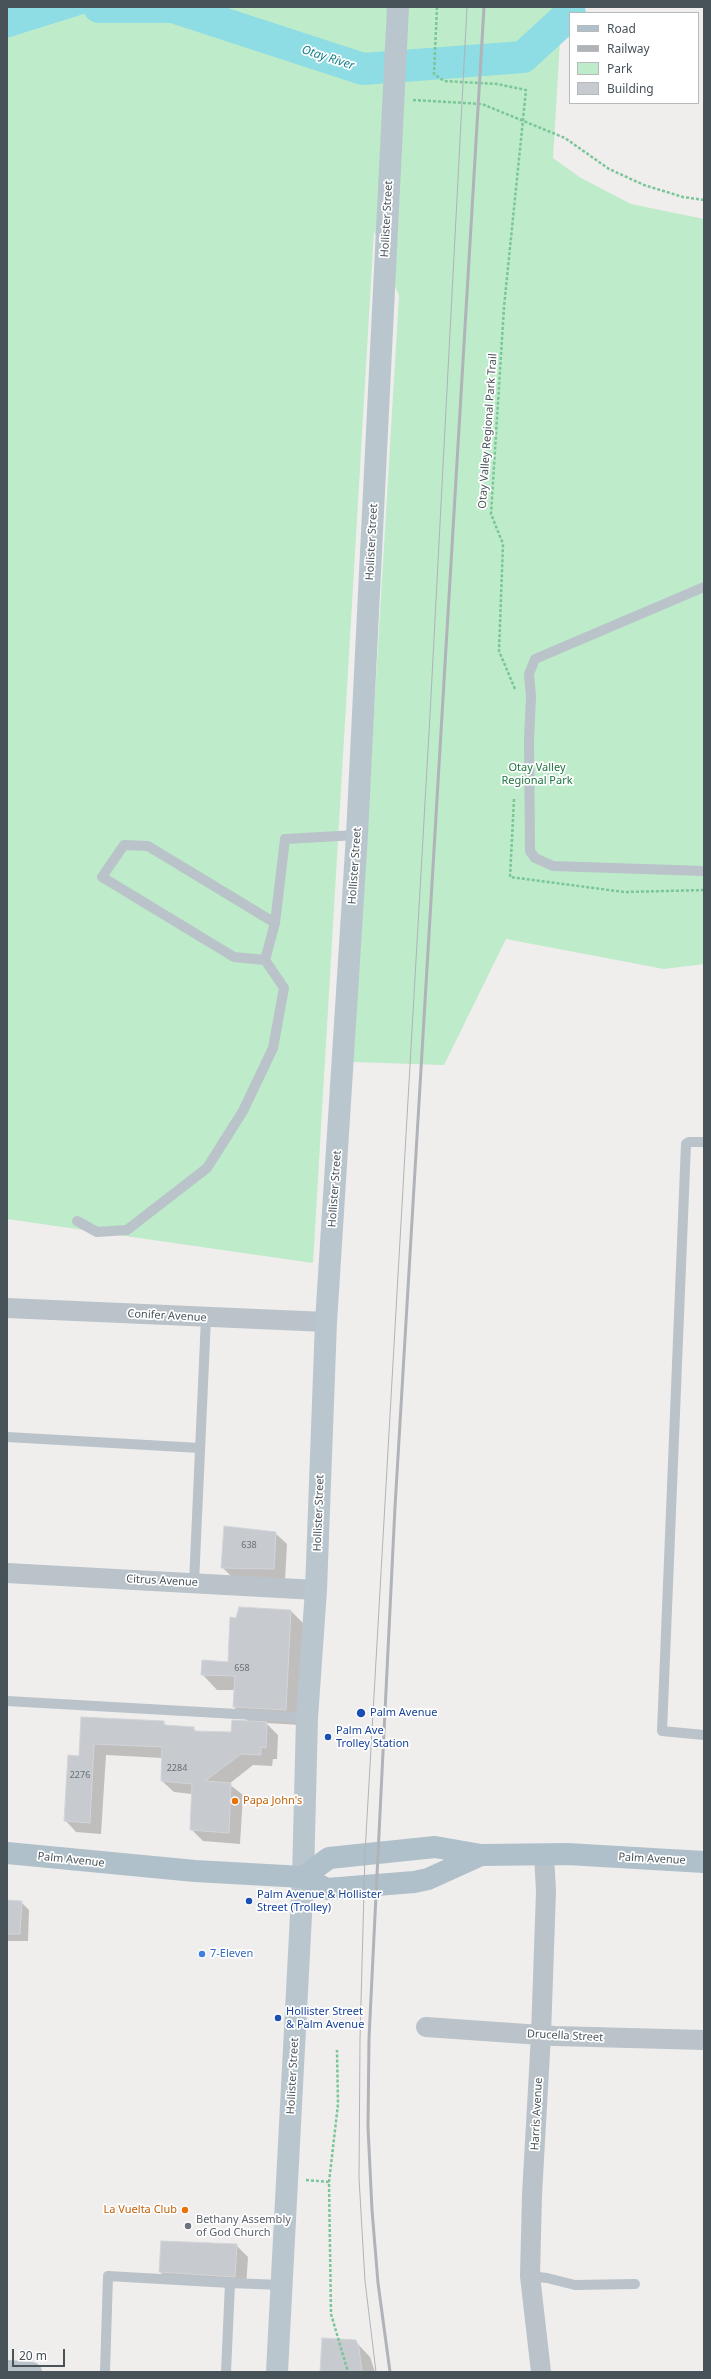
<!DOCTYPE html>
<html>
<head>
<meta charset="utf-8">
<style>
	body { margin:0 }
	#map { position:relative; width:711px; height:2379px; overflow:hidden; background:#f0eded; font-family:"Noto Sans",sans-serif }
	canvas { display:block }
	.frame { position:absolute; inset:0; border:8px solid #475259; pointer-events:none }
	.legend { position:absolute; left:569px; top:12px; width:130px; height:92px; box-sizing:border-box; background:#fff; border:1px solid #b5babd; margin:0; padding:5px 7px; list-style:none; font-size:12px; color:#475259 }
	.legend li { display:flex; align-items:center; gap:8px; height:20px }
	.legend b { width:20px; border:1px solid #b5babd }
	.scale { position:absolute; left:12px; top:2349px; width:53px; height:18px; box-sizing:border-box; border:2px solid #475259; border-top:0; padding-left:5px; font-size:12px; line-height:14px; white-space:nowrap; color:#475259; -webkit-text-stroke:3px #fff; paint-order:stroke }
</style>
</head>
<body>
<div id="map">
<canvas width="711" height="2379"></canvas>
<div class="frame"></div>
<ul class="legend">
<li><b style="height:5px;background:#afc0ca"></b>Road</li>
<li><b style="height:5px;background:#b0b3b7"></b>Railway</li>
<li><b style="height:11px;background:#beebca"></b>Park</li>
<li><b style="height:11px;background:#c7cbcf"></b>Building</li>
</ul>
<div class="scale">20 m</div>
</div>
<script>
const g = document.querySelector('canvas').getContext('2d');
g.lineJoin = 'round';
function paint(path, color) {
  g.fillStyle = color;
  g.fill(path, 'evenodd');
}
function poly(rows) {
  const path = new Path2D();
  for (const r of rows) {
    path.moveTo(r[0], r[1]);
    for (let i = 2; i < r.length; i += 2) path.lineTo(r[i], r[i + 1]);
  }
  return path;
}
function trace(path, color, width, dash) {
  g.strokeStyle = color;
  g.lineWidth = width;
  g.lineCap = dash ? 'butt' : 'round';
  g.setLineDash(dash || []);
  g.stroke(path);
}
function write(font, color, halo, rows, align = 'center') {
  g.font = font + ' "Noto Sans",sans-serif';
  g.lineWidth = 3.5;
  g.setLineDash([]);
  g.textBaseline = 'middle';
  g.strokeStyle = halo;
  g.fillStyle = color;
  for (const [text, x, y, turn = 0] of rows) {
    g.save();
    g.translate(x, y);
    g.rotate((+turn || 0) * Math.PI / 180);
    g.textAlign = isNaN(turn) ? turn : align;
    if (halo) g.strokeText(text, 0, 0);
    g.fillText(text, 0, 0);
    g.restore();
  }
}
const green = poly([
	[7,7,562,7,553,158,581,178,631,204,704,219,704,964,664,969,506,939,444,1065,353,1062,399,296,374,231,313,1263,7,1219]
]);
const water = poly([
	[7,7,106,7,7,38]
]);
const shadow = poly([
	[275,1533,287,1544,285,1580,234,1579,222,1567],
	[291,1611,306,1626,301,1725,266,1723,278,1735,277,1759,273,1759,272,1766,253,1765,229,1784,243,1795,240,1844,203,1841,191,1829,192,1794,174,1792,162,1781,163,1758,106,1755,101,1834,76,1832,65,1820,79,1757,82,1719,163,1722,167,1726,193,1728,197,1732,232,1733,249,1722,234,1707,235,1690,217,1690,202,1674,228,1663,237,1619],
	[7,1901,21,1902,29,1910,28,1941,7,1941],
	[236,2245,248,2257,246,2288,172,2284,160,2272],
	[355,2341,370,2357,375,2372,321,2372]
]);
const river = poly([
	[99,7,173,7,363,69,523,57,570,14]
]);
const building = poly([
	[224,1526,276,1532,274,1569,221,1568,224,1526],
	[239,1607,291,1610,286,1710,233,1707,235,1676,201,1675,202,1660,228,1662,230,1617,236,1618,239,1607],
	[81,1717,164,1721,164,1725,194,1727,194,1731,231,1732,232,1720,267,1722,266,1748,261,1747,261,1755,241,1754,205,1781,231,1783,229,1833,190,1830,192,1784,161,1781,162,1747,94,1744,90,1823,64,1821,68,1755,79,1756,81,1717],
	[7,1900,22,1901,20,1934,7,1934,7,1900],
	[161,2241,237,2244,235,2277,159,2272,161,2241],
	[322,2338,356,2340,359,2348,362,2372,320,2372,322,2338]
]);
const path = poly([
	[437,7,434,74,444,81,497,84,526,90,504,307,491,514,503,544,499,651,515,689],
	[413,100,482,104,565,138,609,169,644,185,683,197,704,200],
	[514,799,510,877,624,892,704,890],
	[306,2180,329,2182,331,2314,348,2372],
	[329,2182,338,2104,337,2050]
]);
const lane = poly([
	[704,587,535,659,529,674,531,697,529,739,530,851,535,858,553,866,704,871],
	[275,923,148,846,124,845,102,877,234,957,265,960,275,923,285,839,357,835],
	[704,1142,689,1142,686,1144,662,1731,704,1735],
	[77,1221,97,1232,127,1230,207,1168,243,1111,273,1048,284,988,265,960],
	[7,1437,200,1448],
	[194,1583,206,1318],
	[7,1701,307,1718],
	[530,2276,547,2278,575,2285,635,2284],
	[230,2283,282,2285],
	[105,2372,108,2276,230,2283,226,2372]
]);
const street = poly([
	[7,1308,326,1322],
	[7,1573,316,1590],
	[426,2027,555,2036,704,2040],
	[7,2370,32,2372],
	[541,2372,530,2276,532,2195,541,2035,546,1891,544,1855]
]);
const secondary = poly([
	[277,2372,303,1877,307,1718,316,1590,326,1322,357,835,398,7]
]);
const primary = poly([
	[7,1853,195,1871,303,1877,327,1889,414,1882,428,1879,481,1855],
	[303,1877,329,1858,435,1847,481,1855,567,1854,704,1862]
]);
const tram = poly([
	[376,2372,365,2281,359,2178,360,2039,365,1853,430,715,467,7]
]);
const rail = poly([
	[390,2372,378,2283,372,2210,368,2127,369,2038,395,1507,484,7]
]);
const markers = [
	[361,1713,5,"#1a4fb4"],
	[328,1737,4,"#1a4fb4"],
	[235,1801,4,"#e8710a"],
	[249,1901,4,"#1a4fb4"],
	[202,1954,4,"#3f7fe0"],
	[278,2018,4,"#1a4fb4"],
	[185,2210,4,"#e8710a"],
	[188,2226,4,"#6b7280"]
];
const numberNames = [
	["638",249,1545],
	["658",242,1668],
	["2284",177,1768],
	["2276",80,1775]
];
const streetNames = [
	["Hollister Street",387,219,-87],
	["Otay Valley Regional Park Trail",488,431,-86],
	["Hollister Street",372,542,-87],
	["Hollister Street",355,866,-86],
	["Hollister Street",335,1189,-86],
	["Conifer Avenue",167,1316,3],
	["Hollister Street",319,1513,-88],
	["Citrus Avenue",162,1581,3],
	["Palm Avenue",652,1859,3],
	["Palm Avenue",71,1860,6],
	["Drucella Street",565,2036,3],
	["Hollister Street",293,2076,-87],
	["Harris Avenue",537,2114,-87]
];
const parkNames = [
	["Otay Valley",537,768],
	["Regional Park",537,781]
];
const transitNames = [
	["Palm Avenue",370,1713],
	["Palm Ave",336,1731],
	["Trolley Station",336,1744],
	["Palm Avenue & Hollister",257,1895],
	["Street (Trolley)",257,1908],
	["Hollister Street",286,2012],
	["& Palm Avenue",286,2025]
];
const foodNames = [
	["Papa John's",243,1801],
	["La Vuelta Club",177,2210,"right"]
];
const shopNames = [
	["7-Eleven",210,1954]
];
const worshipNames = [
	["Bethany Assembly",196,2220],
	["of God Church",196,2233]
];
const waterNames = [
	["Otay River",328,58,18]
];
paint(green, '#beebca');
paint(water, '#8edce4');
paint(shadow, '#0003');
trace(river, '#8edce4', 32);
paint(building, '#c7cbcf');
trace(building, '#d1d4d8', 1);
trace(path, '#79c697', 2.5, [3, 2]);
trace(lane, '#b9c3c9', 10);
trace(street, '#b9c3c9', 20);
trace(secondary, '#bac6ce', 22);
trace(primary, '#afc0ca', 22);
trace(tram, '#b0b3b7', 1);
trace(rail, '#b0b3b7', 3);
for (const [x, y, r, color] of markers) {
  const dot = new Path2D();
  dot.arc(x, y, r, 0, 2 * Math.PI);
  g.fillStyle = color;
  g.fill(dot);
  trace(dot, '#fff', 1.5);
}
write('9px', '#677076', null, numberNames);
write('11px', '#475259', '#fff', streetNames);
write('11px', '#1e743f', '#fff', parkNames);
write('11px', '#164399', '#fff', transitNames, 'left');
write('11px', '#c56008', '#fff', foodNames, 'left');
write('11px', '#366cbe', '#fff', shopNames, 'left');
write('11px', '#5b616d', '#fff', worshipNames, 'left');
write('italic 12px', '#16828d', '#fff', waterNames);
</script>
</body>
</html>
